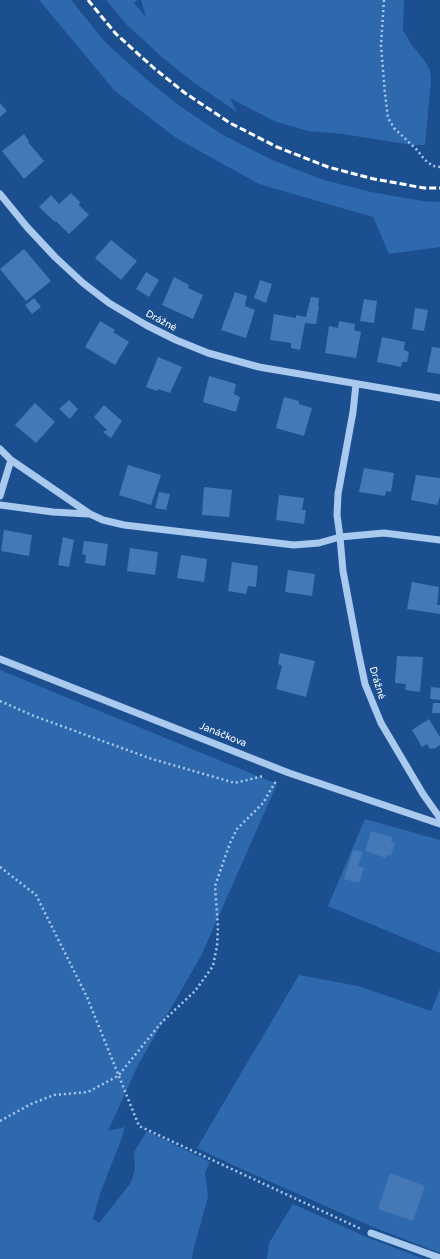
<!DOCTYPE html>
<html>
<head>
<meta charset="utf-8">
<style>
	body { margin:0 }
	canvas { display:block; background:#1b4f8f }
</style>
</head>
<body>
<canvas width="440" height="1259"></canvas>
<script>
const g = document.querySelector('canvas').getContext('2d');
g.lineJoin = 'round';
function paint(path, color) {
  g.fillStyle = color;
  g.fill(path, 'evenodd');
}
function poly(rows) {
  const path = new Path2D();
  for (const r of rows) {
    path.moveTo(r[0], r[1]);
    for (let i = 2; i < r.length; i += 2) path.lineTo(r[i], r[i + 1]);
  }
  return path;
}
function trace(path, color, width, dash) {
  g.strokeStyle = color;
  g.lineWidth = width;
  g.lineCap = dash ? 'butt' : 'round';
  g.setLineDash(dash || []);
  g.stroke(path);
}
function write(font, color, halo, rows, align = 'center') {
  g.font = font + ' "Varela Round",sans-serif';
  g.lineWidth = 3;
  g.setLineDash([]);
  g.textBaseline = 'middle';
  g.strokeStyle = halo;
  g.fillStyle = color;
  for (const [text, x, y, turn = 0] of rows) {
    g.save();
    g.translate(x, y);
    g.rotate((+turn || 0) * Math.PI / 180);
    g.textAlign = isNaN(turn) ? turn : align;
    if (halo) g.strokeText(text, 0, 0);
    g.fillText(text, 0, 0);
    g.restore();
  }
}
const green = poly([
	[39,0,71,0,106,43,146,79,177,104,223,135,272,160,324,180,371,192,422,201,440,202,440,247,389,254,373,217,259,184,176,138,114,90],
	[106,0,137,0,134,3,146,17,141,0,404,0,403,30,411,44,424,60,430,70,431,81,425,145,412,145,343,134,308,131,274,121,230,98,237,112,193,82,163,58,126,24],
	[0,670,277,784,201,956,138,1065,108,1131,125,1127,121,1140,100,1194,93,1219,99,1223,130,1184,135,1170,134,1152,147,1131,210,1162,205,1173,208,1197,193,1251,192,1259,0,1259],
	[365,819,440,840,440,953,328,906],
	[299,975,358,986,431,1011,440,989,440,1253,373,1227,237,1167,197,1148],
	[293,1204,369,1238,424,1259,267,1259,269,1243]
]);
const building = poly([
	[0,103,7,111,0,117],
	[24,134,29,141,28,142,44,161,24,179,2,151],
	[71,193,80,202,79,205,89,215,69,234,56,221,55,222,39,207,51,195,59,204],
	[111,240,137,261,121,280,95,258],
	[24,249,51,281,26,301,0,269],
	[146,272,159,280,149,297,136,289],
	[174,277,189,285,188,288,203,295,193,319,162,305],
	[260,280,272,284,266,303,254,298],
	[235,292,247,296,245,306,255,310,246,338,221,330],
	[311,297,319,298,318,306,319,306,316,324,305,323,300,350,291,348,291,343,270,340,274,314,296,318,296,315,306,317],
	[34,298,41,307,32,314,25,305],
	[364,299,377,301,374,323,360,321],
	[415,308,428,310,424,331,412,329],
	[100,321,115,330,113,332,129,342,115,365,85,347],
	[339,321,355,324,354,330,361,332,356,358,325,353,329,326,338,328],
	[382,337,405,342,404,350,409,352,407,362,402,362,401,367,377,362],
	[432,347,440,348,440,374,427,372],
	[158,357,182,367,170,393,158,389,157,391,146,387],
	[209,376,236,384,234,394,240,397,236,412,203,402],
	[284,397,299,401,299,404,312,408,304,436,276,428],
	[69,400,78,409,70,419,59,409],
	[35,403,55,422,36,443,15,425],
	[104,405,122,421,111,438,103,432,107,430,94,417],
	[128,465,161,475,151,505,119,495],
	[364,468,394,473,391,492,386,491,385,496,359,492],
	[416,475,440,478,440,496,437,505,411,500],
	[204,487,232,490,229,517,202,515],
	[159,492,170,494,166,510,155,508],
	[279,495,304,498,302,510,306,510,304,524,276,520],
	[4,530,32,535,29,556,1,551],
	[63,537,74,540,69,567,58,565],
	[84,541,108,544,105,566,85,563,86,555,82,554],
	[130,548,158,552,155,575,127,571],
	[181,555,207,559,204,582,177,578],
	[232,562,258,566,256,587,248,586,246,594,228,591],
	[288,570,315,574,312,596,285,592],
	[412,582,439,587,437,605,440,605,440,614,407,609],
	[280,653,315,661,306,697,276,689,282,666,278,664],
	[397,656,423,657,420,692,405,690,406,684,395,683],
	[431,687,440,688,440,700,430,699],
	[433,703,440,703,440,713,432,713],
	[429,719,440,737,440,745,434,749,433,748,430,749,427,744,422,747,412,730],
	[371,831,392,837,391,842,395,843,391,856,387,854,386,858,365,851],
	[353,850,363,852,358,866,364,868,359,883,344,879],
	[390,1173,425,1186,413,1221,378,1209]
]);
const path = poly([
	[384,0,381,45,385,94,388,118,394,128,417,150,425,160,433,166,440,167],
	[0,701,34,716,152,759,235,783,263,776],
	[0,867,36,895,87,997,139,1126,361,1229],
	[0,1121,31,1104,54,1095,88,1092,118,1076,161,1023,195,991,213,966,217,946,218,927,215,886,230,843,237,829,263,803,276,781]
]);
const minor = poly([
	[0,194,27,227,55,257,83,283,109,303,146,325,176,340,208,353,259,367,440,398],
	[356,384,353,412,338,494,337,515,340,537,343,571,358,651,365,684,381,723,423,794,440,818],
	[0,449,11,460,90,514,103,520,124,525,294,545,319,543,340,537,384,533,440,540],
	[0,496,11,460],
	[0,505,53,512,88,514],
	[0,659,289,773,440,824],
	[371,1233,440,1258]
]);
const rail = poly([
	[88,0,116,34,155,69,185,93,230,123,277,147,328,167,374,179,424,188,440,188]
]);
const streetNames = [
	["Drážné",161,321,28],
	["Drážné",377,683,73],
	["Janáčkova",223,735,22]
];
paint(green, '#2e69ad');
paint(building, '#4478b7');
trace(path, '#a9c9ee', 2.5, [2, 3]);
trace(minor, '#a9c9ee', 7);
trace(rail, '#fff', 3, [7, 3]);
write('10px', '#fff', '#1b4f8f', streetNames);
</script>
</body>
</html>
